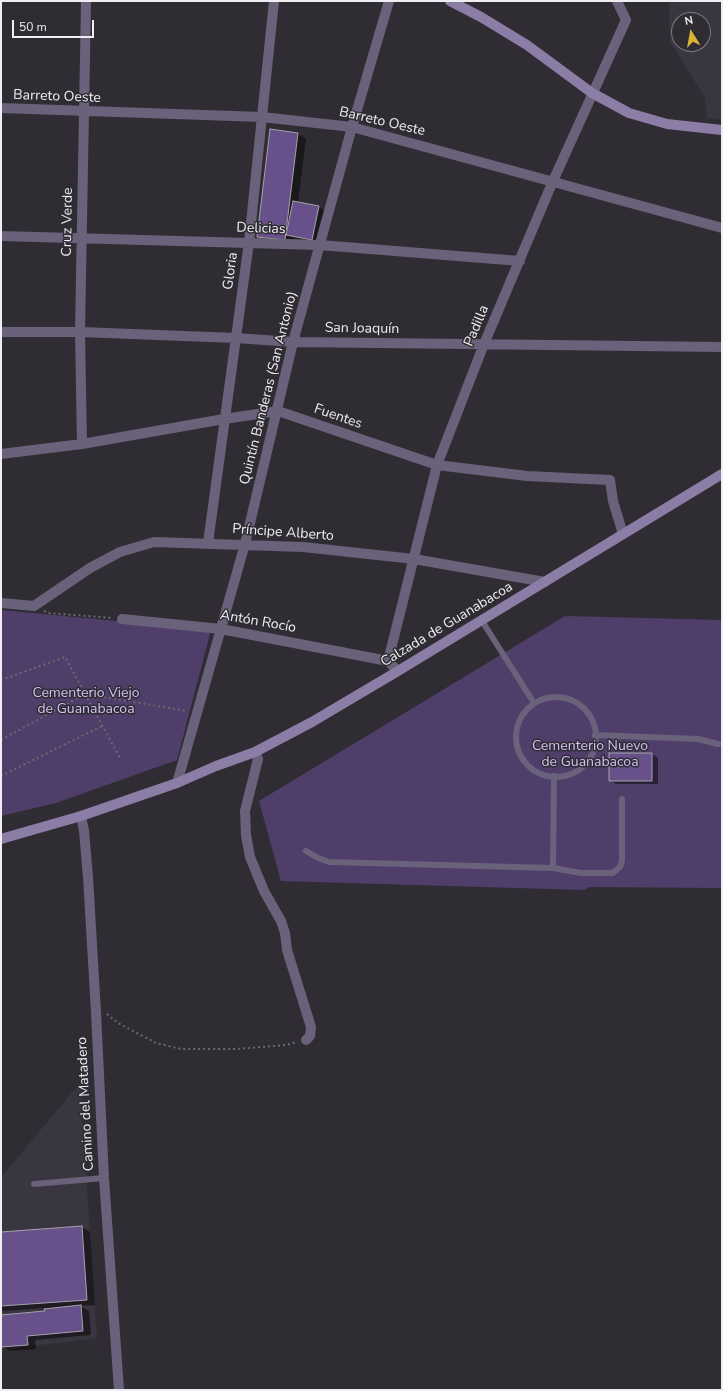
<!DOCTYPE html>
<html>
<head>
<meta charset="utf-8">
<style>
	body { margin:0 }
	#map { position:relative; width:723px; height:1391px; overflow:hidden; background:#2f2d33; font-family:"Nunito Sans",sans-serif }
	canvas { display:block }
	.frame { position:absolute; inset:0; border:2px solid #efeef2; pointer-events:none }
	.north { position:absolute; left:671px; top:12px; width:40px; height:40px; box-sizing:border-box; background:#2f2d33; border:1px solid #7c7a7f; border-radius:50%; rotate:349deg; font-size:11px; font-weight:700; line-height:16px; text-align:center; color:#efeef2 }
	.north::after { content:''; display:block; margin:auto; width:14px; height:18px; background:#dab333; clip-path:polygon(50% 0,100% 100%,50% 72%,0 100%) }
	.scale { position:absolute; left:12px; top:20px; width:82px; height:18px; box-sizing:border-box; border:2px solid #efeef2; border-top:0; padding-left:5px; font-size:12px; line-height:14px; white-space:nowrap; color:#efeef2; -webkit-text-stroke:3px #2f2d33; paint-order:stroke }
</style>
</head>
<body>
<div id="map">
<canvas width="723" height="1391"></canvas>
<div class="frame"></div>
<div class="north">N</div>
<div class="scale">50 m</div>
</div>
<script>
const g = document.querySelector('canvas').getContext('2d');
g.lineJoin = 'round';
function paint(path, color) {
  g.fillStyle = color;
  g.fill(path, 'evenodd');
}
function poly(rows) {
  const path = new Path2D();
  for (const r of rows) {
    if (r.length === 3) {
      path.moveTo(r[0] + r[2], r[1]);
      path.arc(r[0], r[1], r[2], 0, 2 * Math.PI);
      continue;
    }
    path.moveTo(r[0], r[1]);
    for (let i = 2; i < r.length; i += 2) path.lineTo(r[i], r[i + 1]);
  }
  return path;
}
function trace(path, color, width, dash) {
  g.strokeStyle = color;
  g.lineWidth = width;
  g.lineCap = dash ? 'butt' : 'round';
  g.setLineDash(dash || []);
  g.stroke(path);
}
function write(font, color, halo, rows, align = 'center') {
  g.font = font + ' "Nunito Sans",sans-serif';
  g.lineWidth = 3;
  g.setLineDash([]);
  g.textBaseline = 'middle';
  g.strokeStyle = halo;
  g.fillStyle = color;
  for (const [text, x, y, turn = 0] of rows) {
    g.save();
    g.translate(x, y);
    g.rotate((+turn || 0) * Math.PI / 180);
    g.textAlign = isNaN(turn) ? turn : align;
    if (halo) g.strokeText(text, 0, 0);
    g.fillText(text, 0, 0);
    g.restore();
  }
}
const built = poly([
	[669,1,722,1,722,120,707,118,705,98,670,42],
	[679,20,703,20,703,44,679,44],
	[80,1083,97,1338,1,1350,1,1177]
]);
const green = poly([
	[1,610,211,630,177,760,56,803,1,816],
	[565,616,722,620,722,888,590,887,584,890,281,881,259,801]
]);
const shadow = poly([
	[271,131,298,134,306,139,298,203,319,207,325,211,319,243,294,238,293,244,266,241,258,236],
	[652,754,658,758,658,784,616,784,610,780],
	[82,1227,90,1232,95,1305,80,1306,89,1311,91,1335,35,1340,36,1349,10,1351,2,1346,1,1316,46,1312,45,1308,4,1311,1,1309,1,1233]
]);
const building = poly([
	[270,129,298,133,285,240,257,237,270,129],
	[293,201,319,206,312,240,286,235,293,201],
	[609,753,652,753,652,781,609,781,609,753],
	[82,1226,87,1300,1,1306,1,1232,82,1226],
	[81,1305,83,1331,27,1336,28,1345,1,1347,1,1315,45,1311,44,1309,81,1305]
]);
const path = poly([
	[44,611,48,613,113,618],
	[1,680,65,657,121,760],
	[1,740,85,694,187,711],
	[1,776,102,726],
	[107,1014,118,1023,156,1043,181,1049,236,1049,286,1045,297,1042]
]);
const service = poly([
	[482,621,534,703],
	[556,737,40],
	[595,735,698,739,718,744],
	[306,851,318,858,329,862,553,868,554,776],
	[553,868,581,873,613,873,620,867,622,861,622,799],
	[34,1184,104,1178]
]);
const minor = poly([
	[1,108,262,117,352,127,722,228],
	[1,236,320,245,520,261],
	[1,332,80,332,236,338,293,342,722,347],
	[82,444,80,332,86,1],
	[1,454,82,444,224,419,278,411,437,465,527,476,610,480,613,501,623,534],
	[208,543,249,242,274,1],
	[1,603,34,606,90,568,120,552,154,542,303,547,414,559,545,582],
	[122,619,221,629,388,661],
	[398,671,388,661,437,465,484,344,553,181,626,20,617,1],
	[255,752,258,759,245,811,246,835,250,857,264,891,281,921,285,933,287,950,311,1027,310,1036,306,1040],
	[177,783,245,544,293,342,352,127,389,1],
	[81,816,84,831,88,877,96,1012,104,1178,119,1390]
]);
const secondary = poly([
	[450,1,481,17,527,45,592,93,629,113,667,124,722,130],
	[1,839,81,816,177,783,216,766,255,752,312,722,398,671,722,474]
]);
const streetNames = [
	["Barreto Oeste",57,97,2],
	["Barreto Oeste",382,122,13],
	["Cruz Verde",68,222,-89],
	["Delicias",261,229,2],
	["Gloria",231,271,-82],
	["Padilla",477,326,-67],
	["San Joaquín",362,329,1],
	["Quintín Banderas (San Antonio)",269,388,-76],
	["Fuentes",338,417,19],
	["Príncipe Alberto",283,533,4],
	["Antón Rocío",258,622,10],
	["Calzada de Guanabacoa",447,625,-31],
	["Camino del Matadero",86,1104,-93]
];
const parkNames = [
	["Cementerio Viejo",86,694],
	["de Guanabacoa",86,710],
	["Cementerio Nuevo",590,747],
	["de Guanabacoa",590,763]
];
paint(built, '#393541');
paint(green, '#4f3e6a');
paint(shadow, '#0007');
paint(building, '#68518b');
trace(building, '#a4a2a9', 1);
trace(path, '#6b696f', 2, [2, 3]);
trace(service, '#6a617b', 6);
trace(minor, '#6a617b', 10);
trace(secondary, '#8c7da6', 10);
write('14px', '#efeef2', '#2f2d33', streetNames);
write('14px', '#d2c0f5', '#2f2d33', parkNames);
</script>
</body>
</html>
